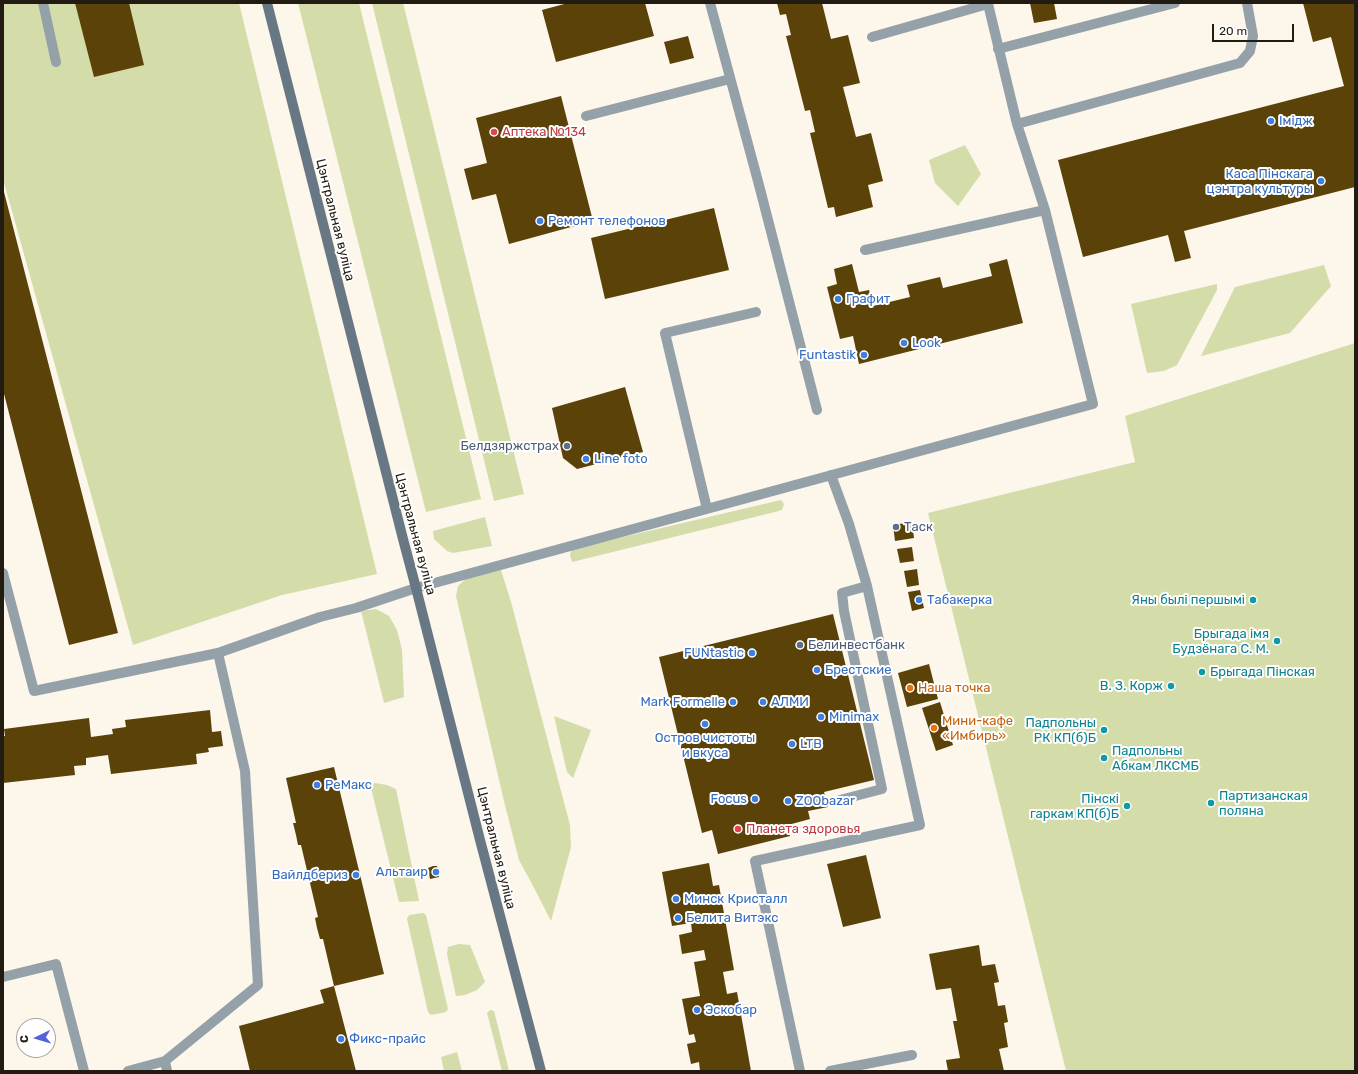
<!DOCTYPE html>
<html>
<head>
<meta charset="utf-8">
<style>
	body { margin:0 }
	#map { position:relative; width:1358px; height:1074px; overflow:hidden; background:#fcf6eb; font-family:Rubik,sans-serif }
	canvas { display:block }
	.frame { position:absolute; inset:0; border:4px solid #211b11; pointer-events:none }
	.north { position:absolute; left:16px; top:1018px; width:40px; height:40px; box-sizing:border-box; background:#fff; border:1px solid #a6a4a0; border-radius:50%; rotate:265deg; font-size:11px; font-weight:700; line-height:16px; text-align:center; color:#211b11 }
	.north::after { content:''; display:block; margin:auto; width:14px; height:18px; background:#5263d9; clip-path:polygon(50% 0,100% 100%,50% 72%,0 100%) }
	.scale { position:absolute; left:1212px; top:24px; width:82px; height:18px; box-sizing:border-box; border:2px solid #211b11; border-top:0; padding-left:5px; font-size:12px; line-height:14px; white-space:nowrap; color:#211b11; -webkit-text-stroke:3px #fff; paint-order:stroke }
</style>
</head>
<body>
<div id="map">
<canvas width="1358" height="1074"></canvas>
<div class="frame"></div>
<div class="north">С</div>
<div class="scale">20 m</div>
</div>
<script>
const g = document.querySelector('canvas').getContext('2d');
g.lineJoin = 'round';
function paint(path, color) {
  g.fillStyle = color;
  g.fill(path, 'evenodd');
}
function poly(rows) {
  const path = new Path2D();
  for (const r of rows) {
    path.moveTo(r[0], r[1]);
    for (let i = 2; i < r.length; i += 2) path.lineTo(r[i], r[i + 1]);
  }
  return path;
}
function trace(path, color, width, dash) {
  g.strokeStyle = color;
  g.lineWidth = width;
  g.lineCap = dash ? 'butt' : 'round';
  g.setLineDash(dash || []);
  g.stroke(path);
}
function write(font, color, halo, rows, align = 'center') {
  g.font = font + ' Rubik,sans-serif';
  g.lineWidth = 4;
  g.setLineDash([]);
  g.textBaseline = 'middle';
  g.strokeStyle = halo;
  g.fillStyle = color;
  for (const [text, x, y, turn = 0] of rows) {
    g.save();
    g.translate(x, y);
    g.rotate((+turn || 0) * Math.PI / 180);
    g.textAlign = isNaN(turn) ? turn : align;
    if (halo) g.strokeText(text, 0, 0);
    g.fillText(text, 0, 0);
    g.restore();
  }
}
const green = poly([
	[3,3,239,3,377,574,282,595,133,645,3,179],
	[298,3,359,3,481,499,426,512],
	[372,3,403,3,524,494,494,501],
	[965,145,981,174,958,206,935,183,929,160],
	[1324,265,1331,286,1290,333,1201,356,1235,287],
	[1217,284,1217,290,1177,365,1164,371,1147,373,1131,304],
	[1355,343,1355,1071,1066,1071,928,513,1135,462,1125,416],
	[781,500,784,504,782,510,775,512,572,562,570,555,572,549],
	[485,517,492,546,453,553,447,551,434,539,433,531],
	[500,567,511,602,570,825,571,847,551,921,531,882,519,860,504,801,456,596,458,586,468,577],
	[376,609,389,616,397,630,402,650,404,697,384,703,361,611],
	[554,716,591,730,573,778,567,772],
	[375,783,387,785,396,789,419,901,399,902,370,784],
	[423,913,426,915,448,1009,446,1012,431,1015,428,1012,407,919,409,915],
	[459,944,470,945,485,982,477,990,465,995,456,996,447,954,448,947],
	[490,1010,494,1011,509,1071,502,1071,487,1013],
	[457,1052,462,1071,444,1071,441,1057]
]);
const building = poly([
	[75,3,129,3,144,65,94,77],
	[568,3,645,3,654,36,556,62,542,10],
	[777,3,822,3,831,39,848,35,860,83,843,87,856,137,871,133,883,181,868,185,873,207,836,217,834,207,828,208,810,133,815,132,810,110,805,111,786,36,791,35,786,14,780,15],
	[1030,3,1054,3,1057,19,1034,23],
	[1303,3,1355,3,1355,187,1184,231,1191,258,1175,262,1168,235,1083,257,1058,160,1344,86,1331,37,1313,42],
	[688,36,694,58,670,64,664,42],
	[561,96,593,221,509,244,496,194,472,200,464,169,487,163,476,118],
	[4,192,118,633,69,645,3,390],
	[714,208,729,270,605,299,591,238],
	[1007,259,1023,323,859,364,853,336,840,339,827,287,837,284,834,269,852,264,859,292,869,290,873,306,910,297,907,285,940,277,943,288,992,276,989,264],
	[625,387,643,452,577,469,563,458,552,408],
	[912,522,914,538,895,541,893,525],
	[912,547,914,561,900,563,897,549],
	[917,569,919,585,907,587,904,571],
	[920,590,924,608,912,611,908,592],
	[833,614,874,780,824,792,828,807,808,811,810,819,788,825,790,836,718,854,712,830,702,833,659,657],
	[929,664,938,699,907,707,898,673],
	[940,702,953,745,936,751,922,708],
	[210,710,212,732,221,731,223,746,208,748,209,752,196,754,197,764,111,774,108,755,86,758,86,765,74,766,75,775,3,783,3,736,5,736,4,729,89,718,91,737,113,734,112,729,126,727,125,720],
	[334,767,384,974,334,986,323,939,320,939,317,928,315,918,318,917,301,845,298,845,296,835,293,823,296,823,286,778],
	[866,855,881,918,843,927,827,864],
	[709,863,713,886,719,885,734,970,723,972,727,994,737,992,751,1071,700,1071,699,1062,691,1064,687,1044,696,1042,694,1034,689,1035,682,999,700,996,694,962,706,960,704,950,682,954,679,935,692,932,691,923,672,926,662,872],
	[433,866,437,866,439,877,430,879,428,868],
	[979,945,982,966,995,964,999,982,994,983,998,1006,1005,1005,1008,1022,1004,1023,1008,1047,999,1049,1004,1071,948,1071,946,1060,960,1058,953,1021,957,1021,951,988,936,990,929,954],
	[334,986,356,1071,250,1071,239,1026,324,1003,320,990]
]);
const service = poly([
	[43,3,56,62],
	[710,3,759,185,817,410],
	[998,49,1175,3],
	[586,116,730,79],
	[1017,124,1240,63,1250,51,1253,36,1247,3],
	[865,250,1045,210],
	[707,509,665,333,756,312],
	[3,573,34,691,218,653],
	[840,800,882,789,844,611,842,593,867,586],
	[3,977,56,964,84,1071],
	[128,1071,165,1061],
	[167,1071,165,1061,258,985,245,771,218,653,320,617,356,608,416,588,1093,404,1045,210,1017,124,988,4,872,37],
	[800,1071,755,861,920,825,867,586,849,524,831,475],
	[830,1071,912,1055]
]);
const secondary = poly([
	[267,3,403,539,416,588,480,840,541,1071]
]);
const markers = [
	[1271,121,4,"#3f7fe0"],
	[494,132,4,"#e0444e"],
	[1321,181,4,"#3f7fe0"],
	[540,221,4,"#3f7fe0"],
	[838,299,4,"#3f7fe0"],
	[904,343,4,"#3f7fe0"],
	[864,355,4,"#3f7fe0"],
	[567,446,4,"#5c6f8a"],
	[586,459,4,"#3f7fe0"],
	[896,527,4,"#5c6f8a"],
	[919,600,4,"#3f7fe0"],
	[1253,600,4,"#0f9aa8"],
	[1277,641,4,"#0f9aa8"],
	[800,645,4,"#5c6f8a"],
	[752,653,4,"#3f7fe0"],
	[817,670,4,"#3f7fe0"],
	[1202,672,4,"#0f9aa8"],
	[1171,686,4,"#0f9aa8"],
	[910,688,4,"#e8710a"],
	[733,702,4,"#3f7fe0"],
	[763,702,4,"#3f7fe0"],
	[821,717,4,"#3f7fe0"],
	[705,724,4,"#3f7fe0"],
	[934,728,4,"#e8710a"],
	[1104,730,4,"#0f9aa8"],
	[792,744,4,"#3f7fe0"],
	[1104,758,4,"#0f9aa8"],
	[317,785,4,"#3f7fe0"],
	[755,799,4,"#3f7fe0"],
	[788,801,4,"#3f7fe0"],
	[1211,803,4,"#0f9aa8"],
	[1127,806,4,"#0f9aa8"],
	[738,829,4,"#e0444e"],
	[436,872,4,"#3f7fe0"],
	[356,875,4,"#3f7fe0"],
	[676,899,4,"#3f7fe0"],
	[678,918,4,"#3f7fe0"],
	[697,1010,4,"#3f7fe0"],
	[341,1039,4,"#3f7fe0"]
];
const shopNames = [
	["Імідж",1279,121],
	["Каса Пінскага",1313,174,"right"],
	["цэнтра культуры",1313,189,"right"],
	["Ремонт телефонов",548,221],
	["Графит",846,299],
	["Look",912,343],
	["Funtastik",856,355,"right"],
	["Line foto",594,459],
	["Табакерка",927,600],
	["FUNtastic",744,653,"right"],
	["Брестские",825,670],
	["Mark Formelle",725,702,"right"],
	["АЛМИ",771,702],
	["Minimax",829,717],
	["Остров чистоты",705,738,"center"],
	["и вкуса",705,753,"center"],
	["LTB",800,744],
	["РеМакс",325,785],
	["Focus",747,799,"right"],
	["ZOObazar",796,801],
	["Альтаир",428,872,"right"],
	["Вайлдбериз",348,875,"right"],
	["Минск Кристалл",684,899],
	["Белита Витэкс",686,918],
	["Эскобар",705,1010],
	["Фикс-прайс",349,1039]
];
const healthNames = [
	["Аптека №134",502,132],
	["Планета здоровья",746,829]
];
const streetNames = [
	["Цэнтральная вуліца",335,220,76],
	["Цэнтральная вуліца",415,534,75],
	["Цэнтральная вуліца",496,848,76]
];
const serviceNames = [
	["Белдзяржстрах",559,446,"right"],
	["Таск",904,527],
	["Белинвестбанк",808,645]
];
const cultureNames = [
	["Яны былі першымі",1245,600],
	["Брыгада імя",1269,634],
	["Будзёнага С. М.",1269,649],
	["Брыгада Пінская",1210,672,"left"],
	["В. З. Корж",1163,686],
	["Падпольны",1096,723],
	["РК КП(б)Б",1096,738],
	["Падпольны",1112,751,"left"],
	["Абкам ЛКСМБ",1112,766,"left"],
	["Партизанская",1219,796,"left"],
	["поляна",1219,811,"left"],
	["Пінскі",1119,799],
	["гаркам КП(б)Б",1119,814]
];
const foodNames = [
	["Наша точка",918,688],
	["Мини-кафе",942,721],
	["«Имбирь»",942,736]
];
paint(green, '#d4dcaa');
paint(building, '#5a4208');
trace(service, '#95a1a9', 10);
trace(secondary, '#677784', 10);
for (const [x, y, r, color] of markers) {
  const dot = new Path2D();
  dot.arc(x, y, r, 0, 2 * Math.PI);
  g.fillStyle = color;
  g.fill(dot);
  trace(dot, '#fff', 1.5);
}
write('13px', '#366cbe', '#fff', shopNames, 'left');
write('13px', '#be3a42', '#fff', healthNames, 'left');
write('13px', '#211b11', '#fff', streetNames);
write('13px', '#4e5e75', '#fff', serviceNames, 'left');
write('13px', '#0d838f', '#fff', cultureNames, 'right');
write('13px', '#c56008', '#fff', foodNames, 'left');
</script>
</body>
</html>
